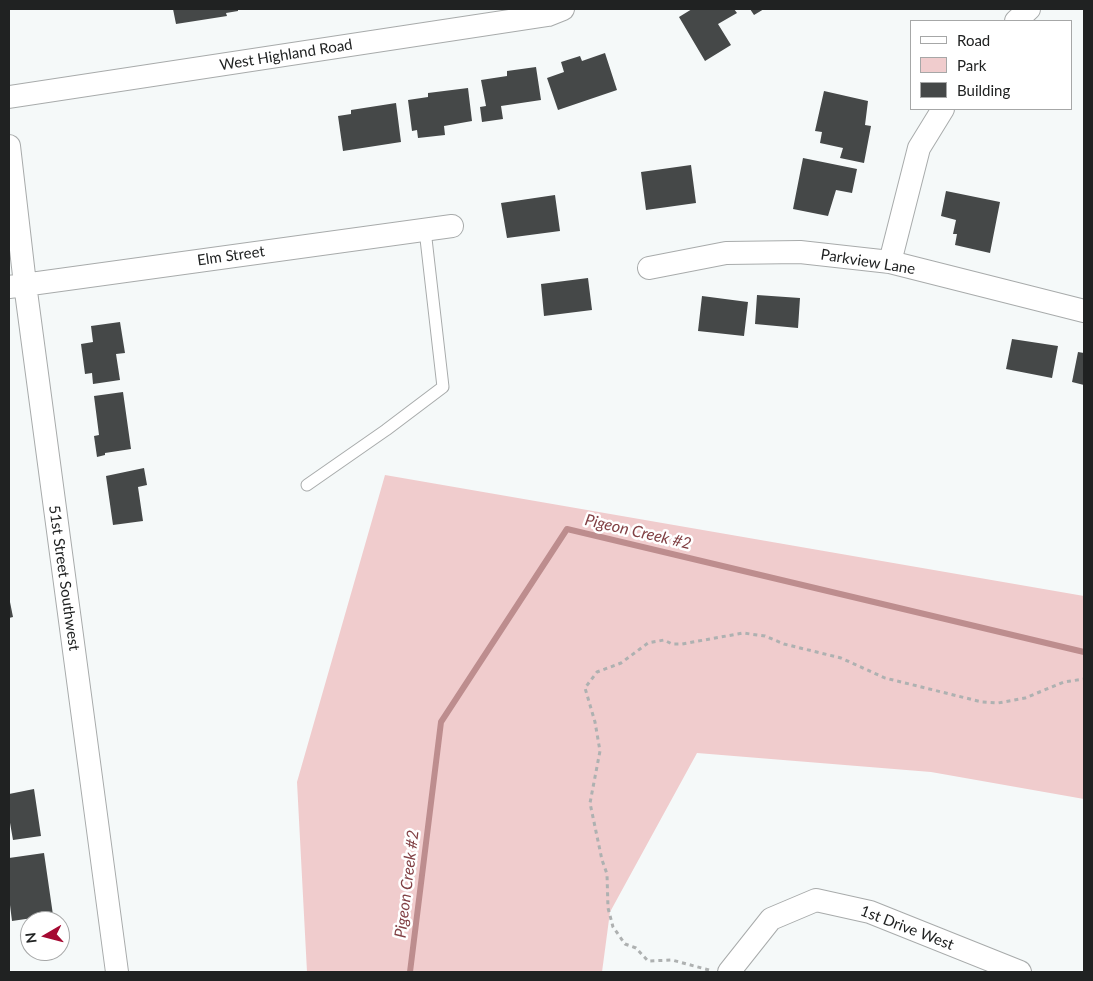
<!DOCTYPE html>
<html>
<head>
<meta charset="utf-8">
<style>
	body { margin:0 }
	#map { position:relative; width:1093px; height:981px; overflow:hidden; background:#f5f9f9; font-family:Lato,sans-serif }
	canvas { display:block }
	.frame { position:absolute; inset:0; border:10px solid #202222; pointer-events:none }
	.legend { position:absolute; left:910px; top:20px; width:162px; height:90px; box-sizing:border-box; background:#fff; border:1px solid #a6a7a7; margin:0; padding:6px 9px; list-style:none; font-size:15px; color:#202222 }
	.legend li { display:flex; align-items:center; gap:10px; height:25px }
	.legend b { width:25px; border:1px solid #a6a7a7 }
	.north { position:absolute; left:20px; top:911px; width:50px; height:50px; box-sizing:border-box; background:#fff; border:1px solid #a6a7a7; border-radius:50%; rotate:262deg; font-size:14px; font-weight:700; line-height:20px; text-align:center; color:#202222 }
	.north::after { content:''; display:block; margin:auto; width:18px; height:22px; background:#a50a32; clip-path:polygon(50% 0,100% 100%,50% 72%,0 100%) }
</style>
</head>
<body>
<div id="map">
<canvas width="1093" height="981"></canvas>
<div class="frame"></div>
<ul class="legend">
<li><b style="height:6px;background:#fff"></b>Road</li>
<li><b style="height:14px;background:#f0cccd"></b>Park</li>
<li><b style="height:14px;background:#454848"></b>Building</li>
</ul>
<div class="north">N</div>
</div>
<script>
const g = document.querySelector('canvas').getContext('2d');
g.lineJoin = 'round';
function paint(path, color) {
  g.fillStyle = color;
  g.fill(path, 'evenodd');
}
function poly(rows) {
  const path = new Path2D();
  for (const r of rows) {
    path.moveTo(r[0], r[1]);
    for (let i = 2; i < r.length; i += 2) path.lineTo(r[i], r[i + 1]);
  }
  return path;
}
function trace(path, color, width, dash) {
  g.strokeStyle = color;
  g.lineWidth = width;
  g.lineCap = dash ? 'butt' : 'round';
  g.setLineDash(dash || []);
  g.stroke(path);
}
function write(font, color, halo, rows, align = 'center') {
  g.font = font + ' Lato,sans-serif';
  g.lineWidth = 5;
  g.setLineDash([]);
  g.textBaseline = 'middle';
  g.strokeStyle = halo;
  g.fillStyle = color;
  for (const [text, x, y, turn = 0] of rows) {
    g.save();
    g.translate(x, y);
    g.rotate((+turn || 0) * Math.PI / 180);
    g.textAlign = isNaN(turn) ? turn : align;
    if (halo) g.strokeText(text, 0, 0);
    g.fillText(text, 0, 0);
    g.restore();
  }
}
const green = poly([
	[385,475,1084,596,1084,799,931,772,697,753,610,912,602,972,307,972,297,782]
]);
const stream = poly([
	[410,972,441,722,567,529,1084,652]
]);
const building = poly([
	[173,9,238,9,238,11,226,13,227,16,176,24],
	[692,9,734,9,737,13,718,24,731,45,705,61,679,17],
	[750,9,764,9,754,15],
	[605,53,617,90,558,110,547,78,564,72,561,62,580,56,582,61],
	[536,67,541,100,501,106,503,119,482,122,480,107,486,106,481,80,507,76,507,71],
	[468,88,472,121,444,126,445,135,418,138,417,130,412,131,408,100,428,97,428,93],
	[824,91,868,101,865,125,871,126,864,163,840,158,843,148,820,143,822,132,815,131],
	[396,103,401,142,343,151,338,116,351,114,351,110],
	[803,158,857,169,852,193,836,190,828,216,793,209],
	[691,165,696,203,646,210,641,172],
	[946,191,1000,202,990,253,955,245,957,234,953,234,956,220,941,216],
	[555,195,560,231,507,238,501,203],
	[588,278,592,310,544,316,541,284],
	[757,295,800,298,798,328,755,324],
	[702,296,748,302,744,336,698,331],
	[120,322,125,353,116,354,120,380,93,384,92,373,85,374,81,344,93,342,91,326],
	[1012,339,1058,346,1052,378,1006,369],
	[1078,352,1084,353,1084,385,1072,382],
	[123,392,131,449,105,453,105,455,97,457,94,436,99,435,94,396],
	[144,468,147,485,138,487,143,521,113,525,106,476],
	[9,597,13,617,9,618],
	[34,789,41,836,13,840,9,817,9,794],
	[44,853,53,915,12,921,9,897,9,858]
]);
const path = poly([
	[709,970,672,960,648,961,636,948,625,944,613,927,608,908,607,874,602,860,590,803,600,751,595,722,585,688,597,672,621,663,648,643,664,640,672,644,682,644,743,633,765,636,784,644,841,658,885,678,982,702,998,703,1025,698,1064,682,1084,679]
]);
const lane = poly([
	[307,485,386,430,443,387,425,230]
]);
const street = poly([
	[1016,21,1029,9],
	[9,97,548,15,563,9],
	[9,146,25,284,117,972],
	[890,262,919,148,943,109],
	[649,268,726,253,800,252,890,262,1084,311],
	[9,287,452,226],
	[729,972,771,919,816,900,870,912,1020,972]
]);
const streetNames = [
	["West Highland Road",286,55,-9],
	["Elm Street",231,256,-8],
	["Parkview Lane",868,262,9],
	["51st Street Southwest",64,578,82],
	["1st Drive West",907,928,21]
];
const waterNames = [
	["Pigeon Creek #2",638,532,13],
	["Pigeon Creek #2",407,884,-83]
];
paint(green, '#f0cccd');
trace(stream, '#bd8d8e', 6);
paint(building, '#454848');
trace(lane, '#a8abab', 13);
trace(street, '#a8abab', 24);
trace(path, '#aeb1b1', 3, [4, 4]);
trace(lane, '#fff', 11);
trace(street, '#fff', 22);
write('15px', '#202222', '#fff', streetNames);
write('italic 16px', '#814044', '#fff', waterNames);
</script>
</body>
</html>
